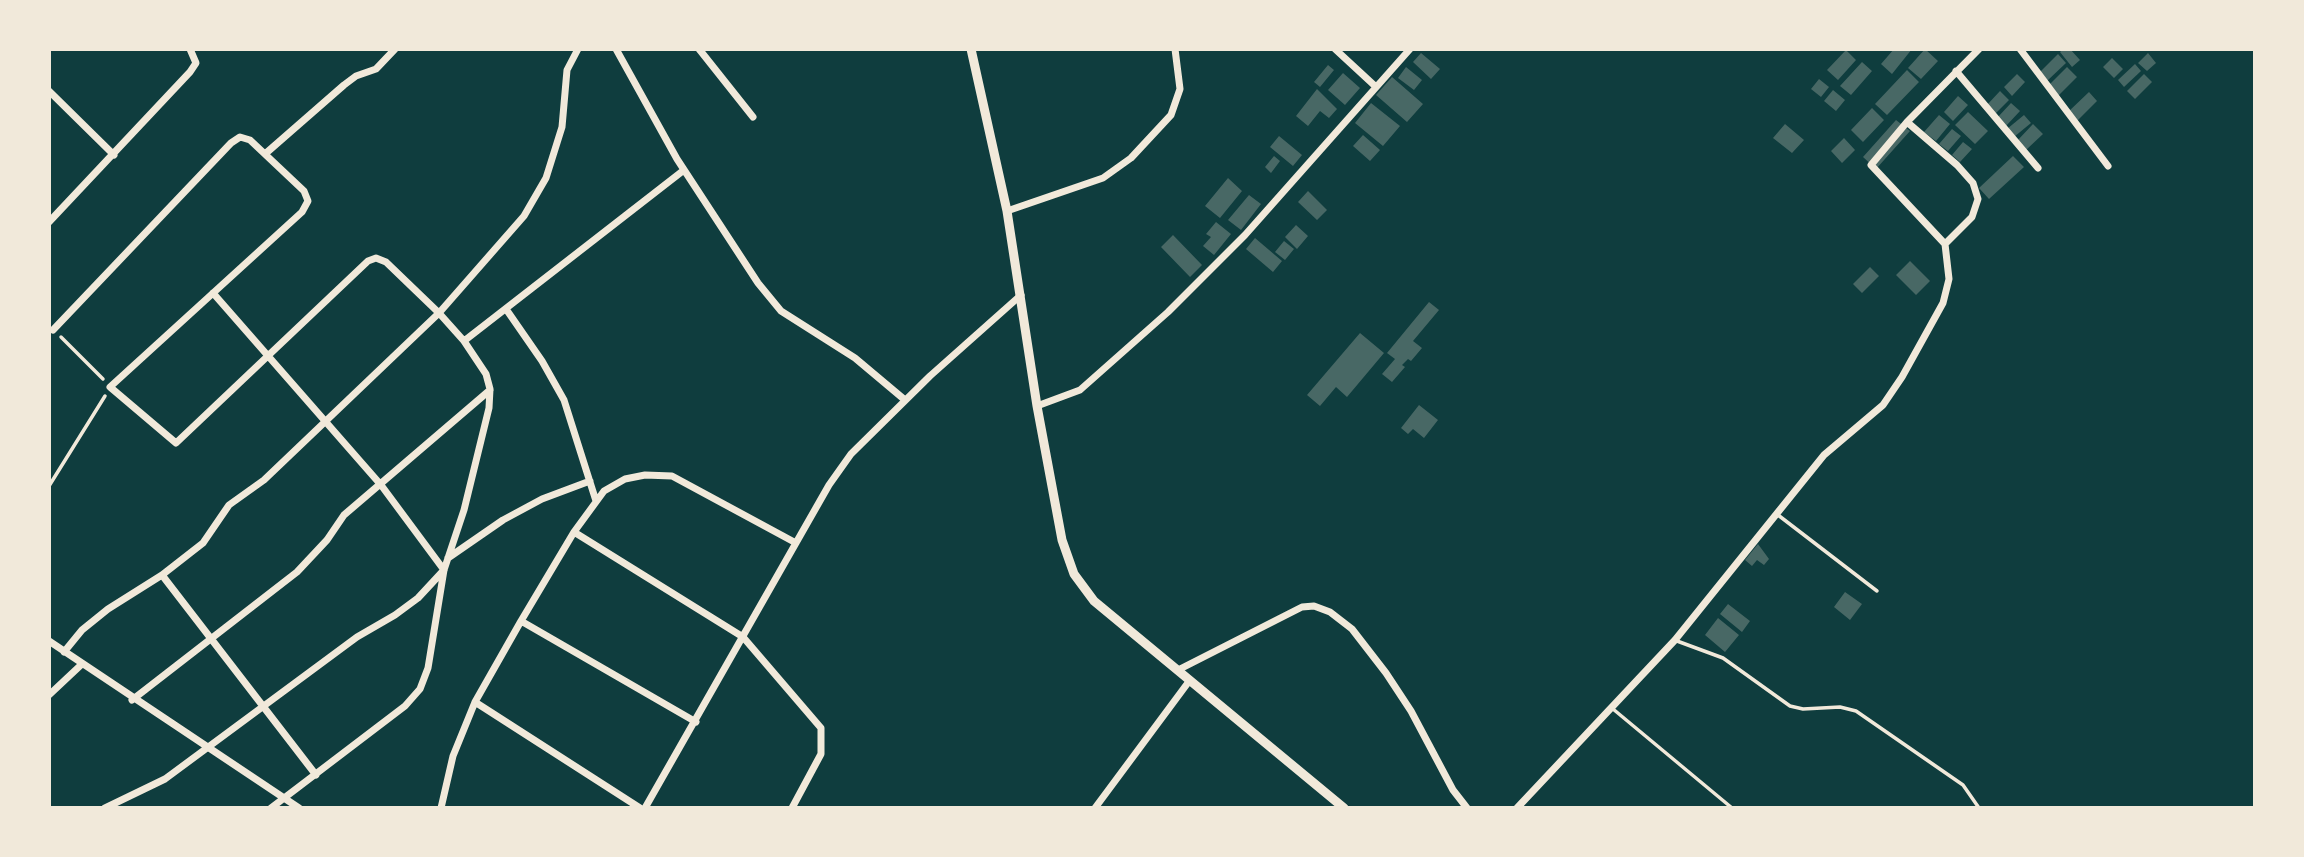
<!DOCTYPE html>
<html>
<head>
<meta charset="utf-8">
<style>
	body { margin:0 }
	#map { position:relative; width:2304px; height:857px; overflow:hidden; background:#0f3d3e; font-family:Cabin,sans-serif }
	canvas { display:block }
	.frame { position:absolute; inset:0; border:51px solid #f1e9da; pointer-events:none }
</style>
</head>
<body>
<div id="map">
<canvas width="2304" height="857"></canvas>
<div class="frame"></div>
</div>
<script>
const g = document.querySelector('canvas').getContext('2d');
g.lineJoin = 'round';
function paint(path, color) {
  g.fillStyle = color;
  g.fill(path, 'evenodd');
}
function poly(rows) {
  const path = new Path2D();
  for (const r of rows) {
    path.moveTo(r[0], r[1]);
    for (let i = 2; i < r.length; i += 2) path.lineTo(r[i], r[i + 1]);
  }
  return path;
}
function trace(path, color, width, dash) {
  g.strokeStyle = color;
  g.lineWidth = width;
  g.lineCap = dash ? 'butt' : 'round';
  g.setLineDash(dash || []);
  g.stroke(path);
}
const building = poly([
	[1894,49,1912,49,1892,74,1881,64],
	[1925,49,1938,61,1921,79,1908,68],
	[2063,49,2070,49,2080,60,2072,67,2060,52],
	[1846,50,1856,60,1838,80,1827,70],
	[1421,53,1440,69,1431,79,1413,62],
	[2148,53,2156,63,2147,71,2138,63],
	[2058,54,2066,63,2047,81,2039,73],
	[2112,58,2123,69,2114,78,2103,67],
	[1862,62,1872,71,1851,95,1840,86],
	[2135,64,2141,71,2124,87,2118,80],
	[1328,65,1334,70,1320,87,1314,82],
	[1406,67,1422,80,1414,90,1398,78],
	[2067,67,2077,77,2056,98,2046,88],
	[1907,70,1919,82,1887,115,1875,104],
	[1343,73,1360,88,1345,105,1328,90],
	[2017,74,2025,82,2012,96,2004,87],
	[2144,74,2152,82,2135,99,2127,91],
	[1392,77,1423,104,1407,122,1376,95],
	[1819,79,1829,87,1821,97,1811,89],
	[1317,89,1337,109,1329,118,1320,111,1308,126,1296,116],
	[1833,90,1845,100,1836,111,1824,101],
	[2000,91,2009,100,1995,114,1986,106],
	[2089,92,2097,101,2077,121,2068,112],
	[1958,96,1968,105,1953,121,1944,112],
	[1371,103,1400,126,1383,146,1355,123],
	[2011,103,2020,111,2006,126,1997,118],
	[1872,108,1884,120,1863,142,1851,130],
	[1968,112,1988,131,1975,144,1955,125],
	[1939,115,1950,124,1936,141,1924,132],
	[2024,115,2031,123,2014,137,2007,129],
	[1896,120,1910,131,1876,169,1863,157],
	[1785,124,1804,140,1792,153,1773,138],
	[2033,124,2043,134,2026,150,2017,141],
	[1952,129,1961,136,1948,151,1939,144],
	[1363,135,1380,150,1370,161,1353,146],
	[1279,136,1302,155,1293,166,1270,147],
	[1844,138,1855,150,1842,163,1831,151],
	[1963,142,1972,149,1960,162,1952,155],
	[1274,156,1280,161,1271,173,1265,167],
	[2013,156,2024,167,1989,199,1979,188],
	[1228,178,1242,191,1220,218,1205,206],
	[1308,191,1327,210,1317,220,1298,202],
	[1249,195,1261,204,1241,230,1228,220],
	[1216,222,1231,234,1214,255,1203,246,1211,237,1206,234],
	[1296,225,1308,236,1297,249,1285,237],
	[1173,235,1202,265,1190,277,1161,247],
	[1255,238,1282,261,1273,272,1246,249],
	[1284,241,1294,249,1285,260,1275,252],
	[1910,261,1930,281,1916,295,1896,275],
	[1870,267,1879,276,1862,293,1853,284],
	[1429,302,1439,310,1413,341,1422,348,1411,361,1408,359,1402,365,1405,367,1392,382,1382,374,1395,359,1387,353],
	[1360,333,1384,353,1347,397,1336,387,1320,406,1307,395],
	[1419,405,1438,420,1424,438,1413,429,1408,434,1401,428],
	[1758,544,1769,559,1764,565,1757,560,1752,566,1745,560],
	[1845,592,1862,604,1850,620,1834,607],
	[1728,604,1750,621,1742,632,1720,614],
	[1718,618,1739,635,1725,652,1705,635]
]);
const path = poly([
	[61,337,103,379],
	[49,486,105,396]
]);
const service = poly([
	[1778,515,1877,591],
	[1677,641,1723,658,1790,706,1803,709,1840,707,1856,711,1963,785,1979,808],
	[1613,709,1732,808]
]);
const minor = poly([
	[616,49,677,159,758,283,781,311,855,358,905,400],
	[699,49,753,117],
	[1335,49,1375,86],
	[2020,49,2108,166],
	[1956,71,2038,168],
	[49,91,114,155],
	[1907,122,1957,165,1973,183,1978,199,1972,217,1945,244],
	[265,154,344,85,356,76,376,69,395,49],
	[1007,211,1103,178,1131,158,1171,115,1180,89,1175,49],
	[49,222,190,72,196,63,190,49],
	[213,293,381,485,444,570],
	[506,309,542,361,564,400,596,501],
	[53,330,231,143,240,137,250,140,304,191,308,201,302,212,110,387,176,443,368,261,376,258,386,262,439,313,464,341,486,374,490,389,489,408,464,510,444,570,428,668,420,689,405,706,271,808],
	[464,341,684,170],
	[1037,406,1080,390,1168,312,1245,235,1410,49],
	[574,532,604,491,625,479,645,475,672,476,796,543],
	[448,558,503,520,542,499,590,481],
	[162,575,316,775],
	[521,621,574,532,743,637,821,728,821,754,792,808],
	[49,641,299,808],
	[64,652,82,630,108,609,162,575,203,543,229,505,264,480,439,313,524,216,546,178,562,127,567,70,578,49],
	[1178,670,1302,607,1314,606,1330,612,1352,629,1386,673,1411,711,1453,790,1467,808],
	[49,695,82,664],
	[132,700,297,572,327,540,344,515,490,390],
	[475,702,640,808],
	[105,808,165,779,357,637,395,615,418,598,444,570],
	[441,808,453,756,475,702,521,621,696,722],
	[645,808,829,485,851,454,930,376,1021,295],
	[1095,808,1190,680],
	[1517,808,1675,640,1824,455,1883,405,1902,377,1943,303,1949,279,1945,244,1871,165,1907,122,1979,49]
]);
const tertiary = poly([
	[971,49,1007,211,1037,406,1062,540,1074,574,1094,601,1344,808]
]);
paint(building, '#486865');
trace(path, '#f1e9da', 3.5);
trace(service, '#f1e9da', 3.5);
trace(minor, '#f1e9da', 7);
trace(tertiary, '#f1e9da', 9);
</script>
</body>
</html>
